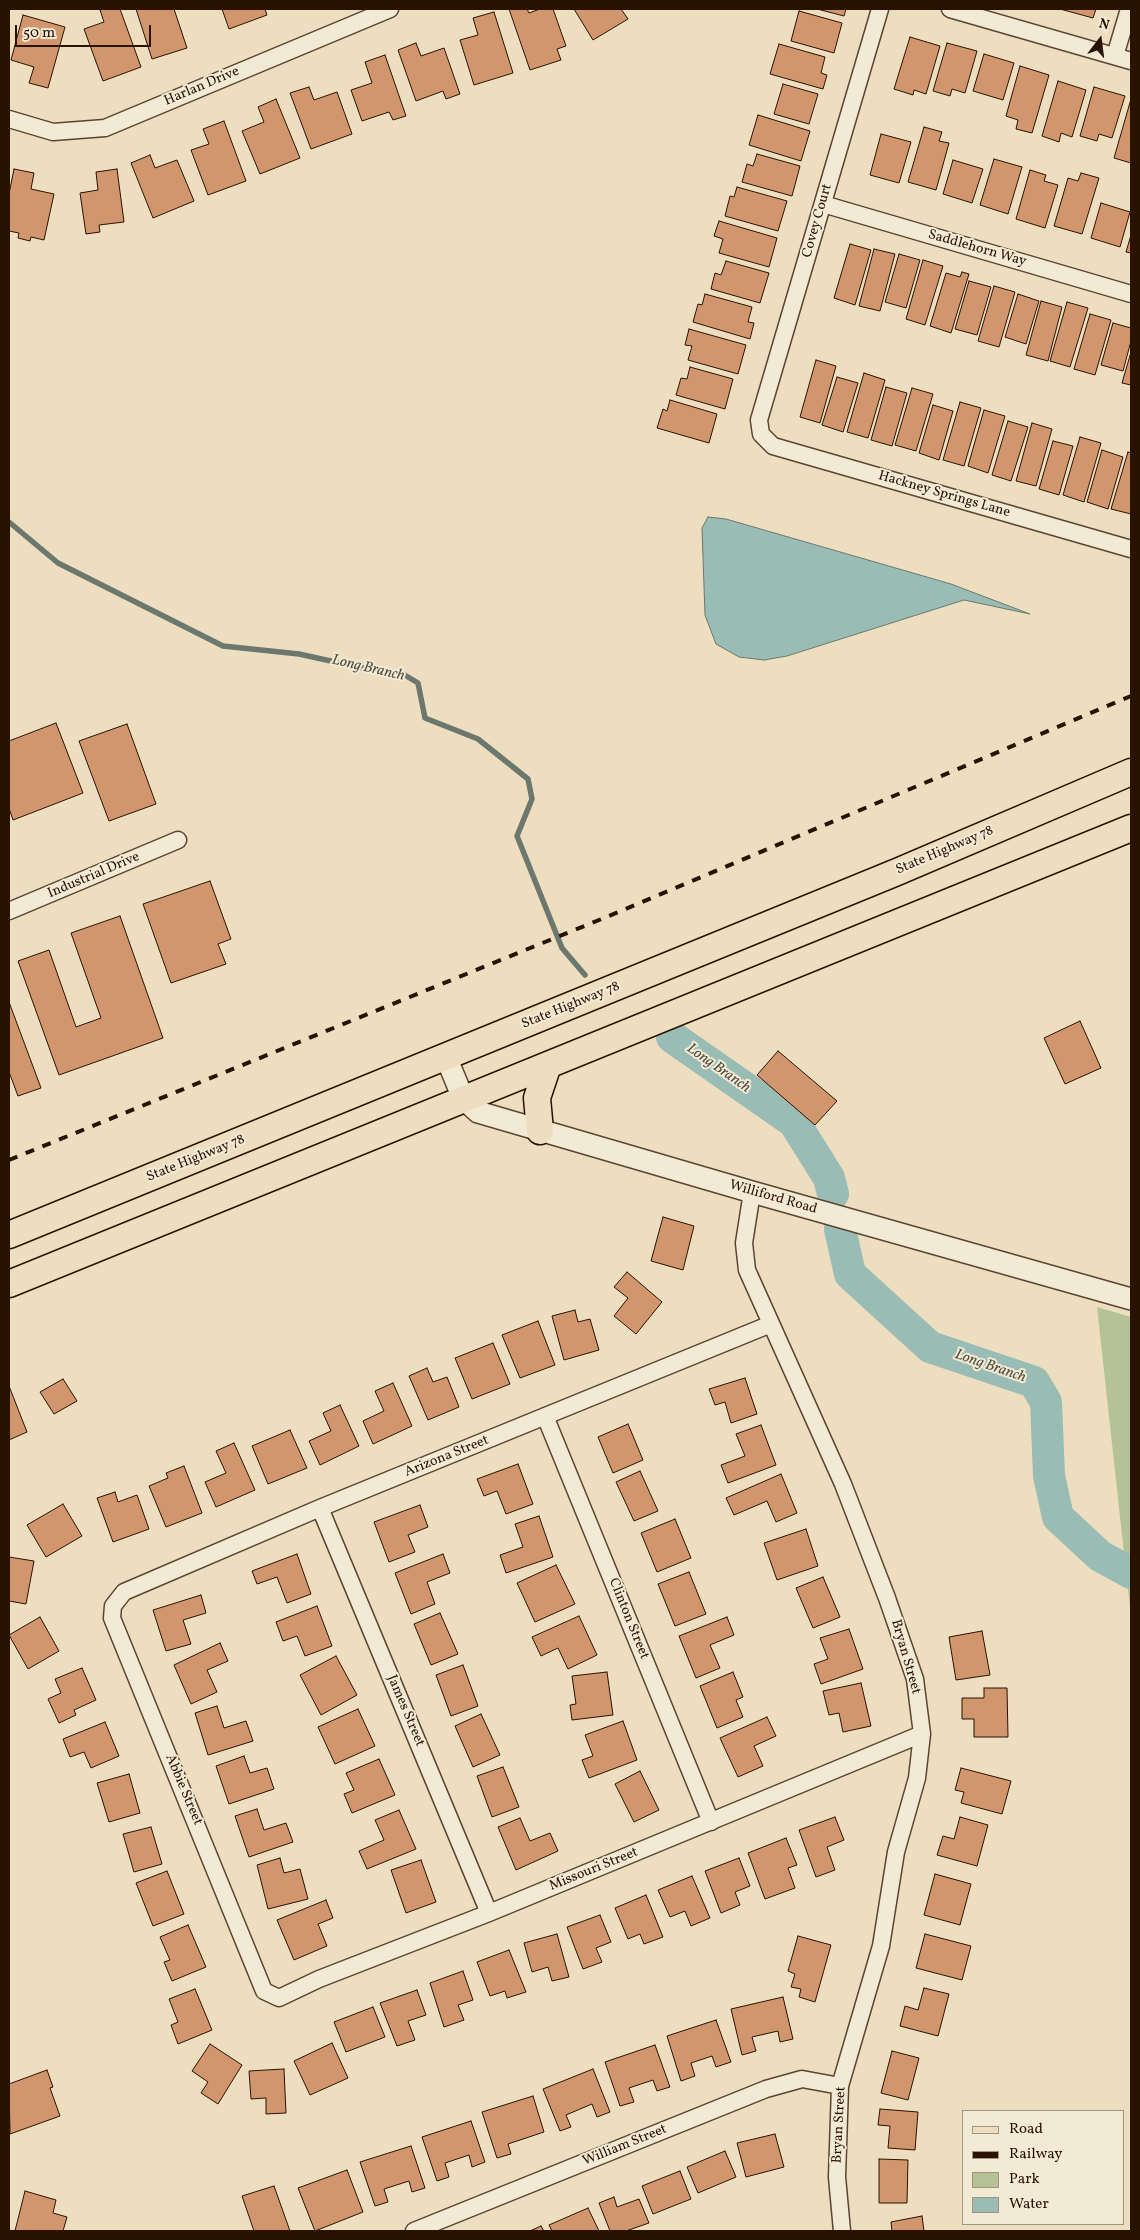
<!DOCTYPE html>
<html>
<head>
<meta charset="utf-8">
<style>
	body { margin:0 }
	#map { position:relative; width:1140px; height:2240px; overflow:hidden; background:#eddec0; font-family:Vollkorn,serif }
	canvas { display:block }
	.frame { position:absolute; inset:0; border:10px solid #291200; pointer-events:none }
	.legend { position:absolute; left:962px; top:2110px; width:162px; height:115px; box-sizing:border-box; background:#f3ead6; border:1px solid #a29480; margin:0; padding:6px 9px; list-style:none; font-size:15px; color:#291200 }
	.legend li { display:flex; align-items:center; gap:10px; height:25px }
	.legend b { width:25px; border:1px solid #a29480 }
	.north { position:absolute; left:1075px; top:15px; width:50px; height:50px; -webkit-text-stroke:4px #f3ead6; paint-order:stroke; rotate:15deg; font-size:14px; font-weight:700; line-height:20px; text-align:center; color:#291200 }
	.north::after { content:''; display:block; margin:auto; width:18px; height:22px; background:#291200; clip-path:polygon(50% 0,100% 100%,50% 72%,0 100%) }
	.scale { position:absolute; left:15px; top:25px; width:136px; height:22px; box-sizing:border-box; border:2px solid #291200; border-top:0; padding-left:6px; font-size:15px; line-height:18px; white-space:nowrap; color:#291200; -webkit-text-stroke:4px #f3ead6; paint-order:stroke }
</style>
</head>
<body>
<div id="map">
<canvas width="1140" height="2240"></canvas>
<div class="frame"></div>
<ul class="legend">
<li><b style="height:6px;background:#eddec0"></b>Road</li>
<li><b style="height:6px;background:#291200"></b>Railway</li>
<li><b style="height:14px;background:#b4c295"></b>Park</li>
<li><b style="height:14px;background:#99bcb5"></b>Water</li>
</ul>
<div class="north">N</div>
<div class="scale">50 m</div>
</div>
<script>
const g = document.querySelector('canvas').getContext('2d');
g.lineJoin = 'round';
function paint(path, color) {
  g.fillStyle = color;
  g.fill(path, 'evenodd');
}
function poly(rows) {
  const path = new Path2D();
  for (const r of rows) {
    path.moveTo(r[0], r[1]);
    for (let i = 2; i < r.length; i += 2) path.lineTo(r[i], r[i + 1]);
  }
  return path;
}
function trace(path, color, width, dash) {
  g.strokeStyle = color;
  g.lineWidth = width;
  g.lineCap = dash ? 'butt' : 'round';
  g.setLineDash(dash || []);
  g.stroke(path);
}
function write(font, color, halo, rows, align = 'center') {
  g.font = font + ' Vollkorn,serif';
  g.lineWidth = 4;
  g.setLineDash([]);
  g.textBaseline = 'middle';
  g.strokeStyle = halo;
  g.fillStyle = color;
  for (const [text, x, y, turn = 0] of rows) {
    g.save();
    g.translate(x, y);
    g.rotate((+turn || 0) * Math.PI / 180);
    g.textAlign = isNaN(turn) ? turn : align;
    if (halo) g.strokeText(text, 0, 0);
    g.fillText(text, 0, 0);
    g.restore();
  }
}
const green = poly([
	[1097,1307,1131,1317,1131,1617]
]);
const water = poly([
	[708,517,726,519,951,584,1030,614,964,600,787,656,764,660,739,657,716,644,705,615,702,528,708,517]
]);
const stream = poly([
	[9,522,58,563,223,646,299,654,390,674,403,674,418,683,425,718,478,739,528,779,532,799,517,836,562,948,585,975]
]);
const river = poly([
	[672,1037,794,1122,829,1178,833,1194],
	[840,1229,850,1274,930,1347,1034,1382,1046,1402,1049,1476,1058,1517,1100,1556,1131,1573]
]);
const building = poly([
	[104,9,120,9,141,67,103,81,84,29,104,22,100,10,104,9],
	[136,9,174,9,187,48,152,59,136,9],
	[222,9,265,9,267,15,229,29,222,9],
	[509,9,527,9,529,13,540,9,553,9,566,46,557,49,561,60,530,70,509,9],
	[574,9,621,9,628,19,593,40,574,9],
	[817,9,846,9,844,16,817,9],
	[1060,9,1096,9,1093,18,1060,9],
	[799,11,842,23,834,53,791,41,799,11],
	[494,12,513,73,474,85,460,40,478,35,473,18,494,12],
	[23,15,65,27,48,88,29,83,34,67,11,60,23,15],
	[910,37,940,46,926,94,914,90,913,95,894,89,910,37],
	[416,43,421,56,444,48,460,94,446,99,443,91,416,101,398,50,416,43],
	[947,43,977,51,965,93,952,89,950,96,933,91,947,43],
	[779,44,825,57,821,73,827,75,823,89,770,74,779,44],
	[984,54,1014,63,1003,100,973,91,984,54],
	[385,55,406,116,393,120,389,112,362,121,351,90,372,83,365,62,385,55],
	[1020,66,1049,75,1032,133,1016,129,1018,120,1006,116,1020,66],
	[1058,81,1086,90,1072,137,1061,133,1059,142,1042,136,1058,81],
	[783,84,818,94,809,124,774,114,783,84],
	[309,87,314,100,337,92,352,134,311,149,290,93,309,87],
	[1094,87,1125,96,1112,138,1099,134,1097,141,1080,136,1094,87],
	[276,99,300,158,260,174,242,131,264,122,258,107,276,99],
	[1131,99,1131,163,1114,158,1131,99],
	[758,115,810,131,801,161,749,145,758,115],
	[224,121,246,181,208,195,191,150,209,144,203,129,224,121],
	[924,127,942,132,939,141,949,143,936,190,908,182,924,127],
	[881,134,911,142,899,183,870,175,881,134],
	[757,154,800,166,792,196,742,182,747,164,753,166,757,154],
	[150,155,155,168,177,160,194,201,153,218,131,163,150,155],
	[994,159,1022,167,1008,214,980,205,994,159],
	[953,160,983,169,972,203,943,194,953,160],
	[14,169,34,173,31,189,54,194,44,240,31,237,30,241,18,238,19,233,9,231,9,194,14,169],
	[117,169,124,222,99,225,100,232,86,234,80,193,98,190,96,172,117,169],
	[1030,170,1046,175,1044,181,1058,185,1045,228,1016,219,1030,170],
	[1081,173,1099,178,1082,234,1054,226,1068,178,1078,181,1081,173],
	[737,187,787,201,778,231,725,216,730,196,734,197,737,187],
	[1101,203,1130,212,1120,247,1091,238,1101,203],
	[719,221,777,238,769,267,719,253,723,239,714,236,719,221],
	[1131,235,1131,253,1126,252,1131,235],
	[850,244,871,250,855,305,834,298,850,244],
	[874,249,895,254,880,311,859,306,874,249],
	[899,254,920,260,906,308,885,302,899,254],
	[923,260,943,266,925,325,906,319,923,260],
	[726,261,769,273,760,303,711,289,715,273,721,275,726,261],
	[962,272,969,274,951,333,930,326,946,273,960,277,962,272],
	[969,281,991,287,977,335,955,329,969,281],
	[994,286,1015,292,999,347,978,341,994,286],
	[705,294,752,307,748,322,754,323,750,339,693,322,698,304,702,305,705,294],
	[1018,294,1039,301,1026,344,1005,337,1018,294],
	[1041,301,1062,307,1048,361,1026,355,1041,301],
	[1067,302,1088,308,1070,367,1050,361,1067,302],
	[1090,314,1111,320,1095,375,1074,369,1090,314],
	[1113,323,1131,328,1131,341,1123,371,1101,365,1113,323],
	[689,329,746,345,738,374,688,360,692,346,685,345,689,329],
	[1131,352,1131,385,1122,383,1131,352],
	[816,360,836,366,820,423,800,417,816,360],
	[690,367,733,379,725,409,676,395,681,378,687,379,690,367],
	[864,373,885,380,868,438,847,432,864,373],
	[837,377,858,383,843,432,822,425,837,377],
	[886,387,907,393,892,446,871,440,886,387],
	[912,388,933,394,916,451,895,445,912,388],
	[670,400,717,414,709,443,657,428,663,409,667,411,670,400],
	[960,402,981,408,964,466,943,460,960,402],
	[933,405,953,411,939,460,919,453,933,405],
	[984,410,1005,416,988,473,968,466,984,410],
	[1008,421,1028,427,1011,481,992,475,1008,421],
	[1032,423,1052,429,1036,486,1016,481,1032,423],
	[1080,437,1101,443,1084,502,1063,495,1080,437],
	[1053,441,1073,446,1059,495,1039,489,1053,441],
	[1102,450,1123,457,1108,509,1087,502,1102,450],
	[1128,452,1131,453,1131,514,1111,509,1128,452],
	[56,723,83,793,13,820,9,808,9,741,56,723],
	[127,724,156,804,109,821,79,741,127,724],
	[210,881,231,939,218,944,226,964,171,983,143,904,210,881],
	[120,916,163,1038,59,1075,18,961,49,950,76,1027,101,1018,71,933,120,916],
	[9,1002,41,1088,18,1096,9,1072,9,1002],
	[1080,1021,1101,1068,1065,1084,1044,1038,1080,1021],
	[778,1051,837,1101,815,1125,757,1075,778,1051],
	[663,1217,694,1226,683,1270,651,1261,663,1217],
	[627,1272,662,1302,636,1334,614,1316,628,1298,614,1287,627,1272],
	[575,1310,578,1322,590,1319,599,1350,564,1360,552,1316,575,1310],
	[538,1321,555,1365,520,1378,502,1335,538,1321],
	[493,1343,510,1384,472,1399,455,1358,493,1343],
	[427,1368,433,1382,447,1377,459,1407,428,1420,409,1376,427,1368],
	[745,1378,757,1414,731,1423,725,1402,715,1405,709,1389,745,1378],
	[63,1379,77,1401,54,1414,40,1392,63,1379],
	[393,1383,412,1426,373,1444,363,1421,384,1411,375,1391,393,1383],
	[9,1386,27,1432,9,1440,9,1386],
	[340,1405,359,1446,320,1465,309,1441,331,1431,323,1413,340,1405],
	[628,1424,643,1460,613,1473,598,1437,628,1424],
	[761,1425,776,1465,728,1483,721,1465,745,1456,736,1434,761,1425],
	[290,1430,307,1468,268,1484,252,1446,290,1430],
	[234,1443,255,1490,216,1507,205,1482,226,1473,216,1451,234,1443],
	[518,1464,533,1504,506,1514,497,1491,484,1496,477,1479,518,1464],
	[184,1466,202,1513,166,1527,149,1486,168,1478,166,1473,184,1466],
	[640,1471,658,1511,634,1521,616,1482,640,1471],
	[781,1474,797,1513,776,1522,767,1501,734,1515,726,1498,781,1474],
	[115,1492,118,1502,137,1495,149,1529,113,1542,97,1498,115,1492],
	[63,1504,82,1536,46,1557,27,1525,63,1504],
	[420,1505,428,1527,408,1535,415,1552,389,1562,374,1522,420,1505],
	[539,1516,553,1557,506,1573,500,1555,523,1547,515,1524,539,1516],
	[675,1519,691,1558,657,1572,641,1533,675,1519],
	[806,1529,818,1566,777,1580,764,1543,806,1529],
	[297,1554,311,1594,287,1603,277,1577,257,1584,252,1571,297,1554],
	[443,1554,450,1573,427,1582,435,1604,411,1614,395,1573,443,1554],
	[9,1557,34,1561,26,1604,9,1601,9,1557],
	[556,1565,575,1604,535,1622,517,1583,556,1565],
	[689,1572,706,1614,675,1626,658,1584,689,1572],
	[823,1577,840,1617,813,1628,796,1588,823,1577],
	[201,1595,206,1613,183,1620,191,1644,166,1651,153,1610,201,1595],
	[317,1606,332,1646,305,1656,297,1636,283,1641,276,1622,317,1606],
	[440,1613,458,1654,431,1665,414,1624,440,1613],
	[579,1616,597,1655,568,1669,558,1648,541,1656,532,1637,579,1616],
	[40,1617,59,1651,28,1669,9,1635,40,1617],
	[727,1617,734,1635,710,1645,720,1668,696,1678,679,1636,727,1617],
	[849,1629,863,1669,821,1684,814,1664,828,1659,820,1638,849,1629],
	[982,1631,990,1675,956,1680,949,1637,982,1631],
	[220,1643,228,1661,207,1670,217,1692,191,1704,174,1665,220,1643],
	[336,1656,357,1695,321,1715,300,1675,336,1656],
	[463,1665,478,1706,451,1716,436,1675,463,1665],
	[82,1668,96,1700,74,1710,76,1715,59,1723,48,1699,61,1693,55,1679,82,1668],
	[607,1672,613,1715,572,1720,570,1705,576,1704,572,1676,607,1672],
	[733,1672,743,1697,736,1700,743,1717,717,1728,700,1686,733,1672],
	[861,1683,871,1726,843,1732,839,1713,829,1715,823,1691,861,1683],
	[984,1688,1007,1688,1008,1737,974,1737,974,1719,962,1719,962,1698,984,1698,984,1688],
	[217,1706,224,1728,246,1721,253,1741,208,1755,195,1713,217,1706],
	[358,1709,375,1746,335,1764,318,1727,358,1709],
	[481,1714,500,1755,473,1767,455,1726,481,1714],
	[767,1717,776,1736,754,1746,763,1766,738,1777,720,1738,767,1717],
	[623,1721,637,1760,589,1778,582,1760,593,1756,585,1735,623,1721],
	[105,1722,119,1756,91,1768,84,1752,70,1757,63,1739,105,1722],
	[244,1756,250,1773,267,1768,274,1789,229,1804,216,1766,244,1756],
	[379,1759,395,1795,352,1813,344,1794,354,1790,346,1773,379,1759],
	[503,1767,519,1807,492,1817,477,1776,503,1767],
	[961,1768,1011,1781,1002,1814,961,1803,964,1792,955,1790,961,1768],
	[640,1771,659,1810,634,1822,615,1784,640,1771],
	[129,1774,140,1813,109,1822,97,1783,129,1774],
	[257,1809,264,1830,286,1823,293,1842,249,1857,235,1816,257,1809],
	[399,1810,416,1849,367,1869,359,1851,384,1840,375,1820,399,1810],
	[835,1817,844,1840,827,1847,835,1870,816,1877,799,1830,835,1817],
	[960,1817,988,1825,977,1866,937,1855,943,1836,954,1839,960,1817],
	[520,1818,530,1841,550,1833,558,1851,516,1870,498,1827,520,1818],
	[151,1827,162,1864,134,1872,123,1834,151,1827],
	[786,1838,797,1865,788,1868,795,1888,765,1899,748,1853,786,1838],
	[280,1858,284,1873,300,1869,308,1899,268,1909,257,1865,280,1858],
	[739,1858,750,1886,735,1892,740,1905,721,1913,705,1871,739,1858],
	[421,1860,436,1902,406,1913,391,1870,421,1860],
	[167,1871,184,1914,153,1926,136,1883,167,1871],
	[935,1874,971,1884,960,1925,924,1915,935,1874],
	[692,1876,710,1918,691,1926,685,1911,670,1917,658,1890,692,1876],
	[646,1895,663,1937,644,1944,640,1934,628,1939,615,1908,646,1895],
	[326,1900,333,1918,318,1924,327,1946,294,1960,277,1920,326,1900],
	[600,1915,611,1942,596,1948,602,1962,583,1969,567,1927,600,1915],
	[188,1925,206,1967,172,1981,164,1962,170,1960,160,1937,188,1925],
	[557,1934,569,1977,552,1981,548,1967,532,1972,524,1943,557,1934],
	[925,1934,971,1946,962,1980,916,1968,925,1934],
	[798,1936,831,1945,815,2002,799,1997,801,1989,791,1987,795,1974,788,1971,798,1936],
	[509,1950,526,1992,507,1998,505,1991,490,1996,477,1962,509,1950],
	[463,1971,473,2000,458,2005,464,2020,444,2027,430,1983,463,1971],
	[924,1988,949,1994,938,2036,900,2026,905,2006,918,2010,924,1988],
	[195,1989,212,2030,178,2044,171,2025,178,2022,169,1999,195,1989],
	[417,1990,426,2015,408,2021,415,2040,397,2046,380,2003,417,1990],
	[783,1997,793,2039,780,2042,778,2031,752,2037,756,2051,742,2055,731,2009,783,1997],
	[373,2007,385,2037,346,2052,334,2022,373,2007],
	[716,2020,731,2062,716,2067,712,2056,691,2063,695,2076,681,2081,667,2036,716,2020],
	[332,2043,348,2078,310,2095,294,2061,332,2043],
	[210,2044,242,2065,218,2104,201,2093,208,2082,192,2071,210,2044],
	[655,2045,670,2087,657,2091,653,2080,629,2088,634,2102,620,2106,605,2062,655,2045],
	[892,2051,919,2058,908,2100,881,2093,892,2051],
	[284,2069,286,2113,266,2114,266,2098,251,2099,249,2071,284,2069],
	[593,2069,610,2112,597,2117,592,2104,566,2115,571,2127,560,2131,543,2089,593,2069],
	[47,2070,53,2087,50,2088,60,2116,10,2134,9,2084,47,2070],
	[533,2096,544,2132,508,2144,511,2154,497,2158,482,2112,533,2096],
	[880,2109,918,2112,915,2150,888,2148,890,2126,878,2125,880,2109],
	[471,2121,485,2162,472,2167,469,2155,445,2163,449,2177,437,2181,422,2137,471,2121],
	[775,2134,784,2167,746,2177,737,2143,775,2134],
	[411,2146,425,2188,412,2192,409,2181,384,2189,388,2202,375,2206,360,2162,411,2146],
	[725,2151,736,2177,698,2193,687,2167,725,2151],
	[879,2159,908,2160,907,2203,879,2203,879,2159],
	[347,2170,363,2212,315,2231,298,2188,347,2170],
	[680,2171,691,2199,653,2214,642,2186,680,2171],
	[274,2186,290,2231,254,2231,242,2196,274,2186],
	[25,2191,56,2200,53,2213,67,2217,63,2231,15,2231,25,2191],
	[614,2197,617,2207,639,2199,649,2223,626,2231,610,2231,599,2203,614,2197],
	[588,2208,599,2231,552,2231,549,2225,588,2208],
	[922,2216,924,2231,892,2231,891,2222,922,2216],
	[541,2226,544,2231,530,2231,541,2226]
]);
const minor = poly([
	[880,9,759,420,761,434,773,446,1131,549],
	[950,9,1131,61],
	[1115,56,1129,9],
	[9,119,53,132,105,128,390,9],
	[823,204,1131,294],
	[9,911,178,840],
	[752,1192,744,1243,747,1270,843,1484,887,1598,915,1679,922,1734,917,1778,896,1852,881,1946,840,2086,837,2177,842,2231],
	[771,1324,320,1508,124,1592,113,1606,112,1618,264,1991,279,1998,319,1979,489,1913,922,1734],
	[545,1416,711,1822],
	[320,1508,489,1913],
	[414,2231,766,2089,802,2079,840,2086]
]);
const tertiary = poly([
	[446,1057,463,1098,478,1112,752,1192,1131,1299]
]);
const primary = poly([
	[540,1131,537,1098,548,1065],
	[9,1235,897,872,1131,772],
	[9,1284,1131,828]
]);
const rail = poly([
	[9,1160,604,918,1131,696]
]);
const streetNames = [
	["Harlan Drive",202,87,-23],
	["Covey Court",818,221,-74],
	["Saddlehorn Way",977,249,16],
	["Hackney Springs Lane",944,495,16],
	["State Highway 78",945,851,-23],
	["Industrial Drive",94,876,-23],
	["State Highway 78",571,1006,-22],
	["State Highway 78",196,1159,-22],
	["Williford Road",773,1198,16],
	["Arizona Street",447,1457,-22],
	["Clinton Street",628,1619,68],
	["Bryan Street",905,1657,74],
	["James Street",405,1711,67],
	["Abbie Street",183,1790,67],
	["Missouri Street",594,1870,-22],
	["Bryan Street",840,2125,-87],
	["William Street",625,2146,-22]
];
const waterNames = [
	["Long Branch",368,669,13],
	["Long Branch",718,1069,35],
	["Long Branch",990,1367,19]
];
paint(green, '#b4c295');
paint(water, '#99bcb5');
trace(water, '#6c786d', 1);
trace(stream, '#6c786d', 5.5);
trace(river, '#99bcb5', 32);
paint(building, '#d2966f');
trace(building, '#291200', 1);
trace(minor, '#5a4530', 19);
trace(tertiary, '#5a4530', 24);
trace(primary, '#291200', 29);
trace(minor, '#f3ead6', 16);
trace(tertiary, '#f3ead6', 21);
trace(primary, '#eddec0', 26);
trace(rail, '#291200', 4, [9, 9]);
write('14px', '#291200', '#f3ead6', streetNames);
write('italic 15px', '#504e3f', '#f3ead6', waterNames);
</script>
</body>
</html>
